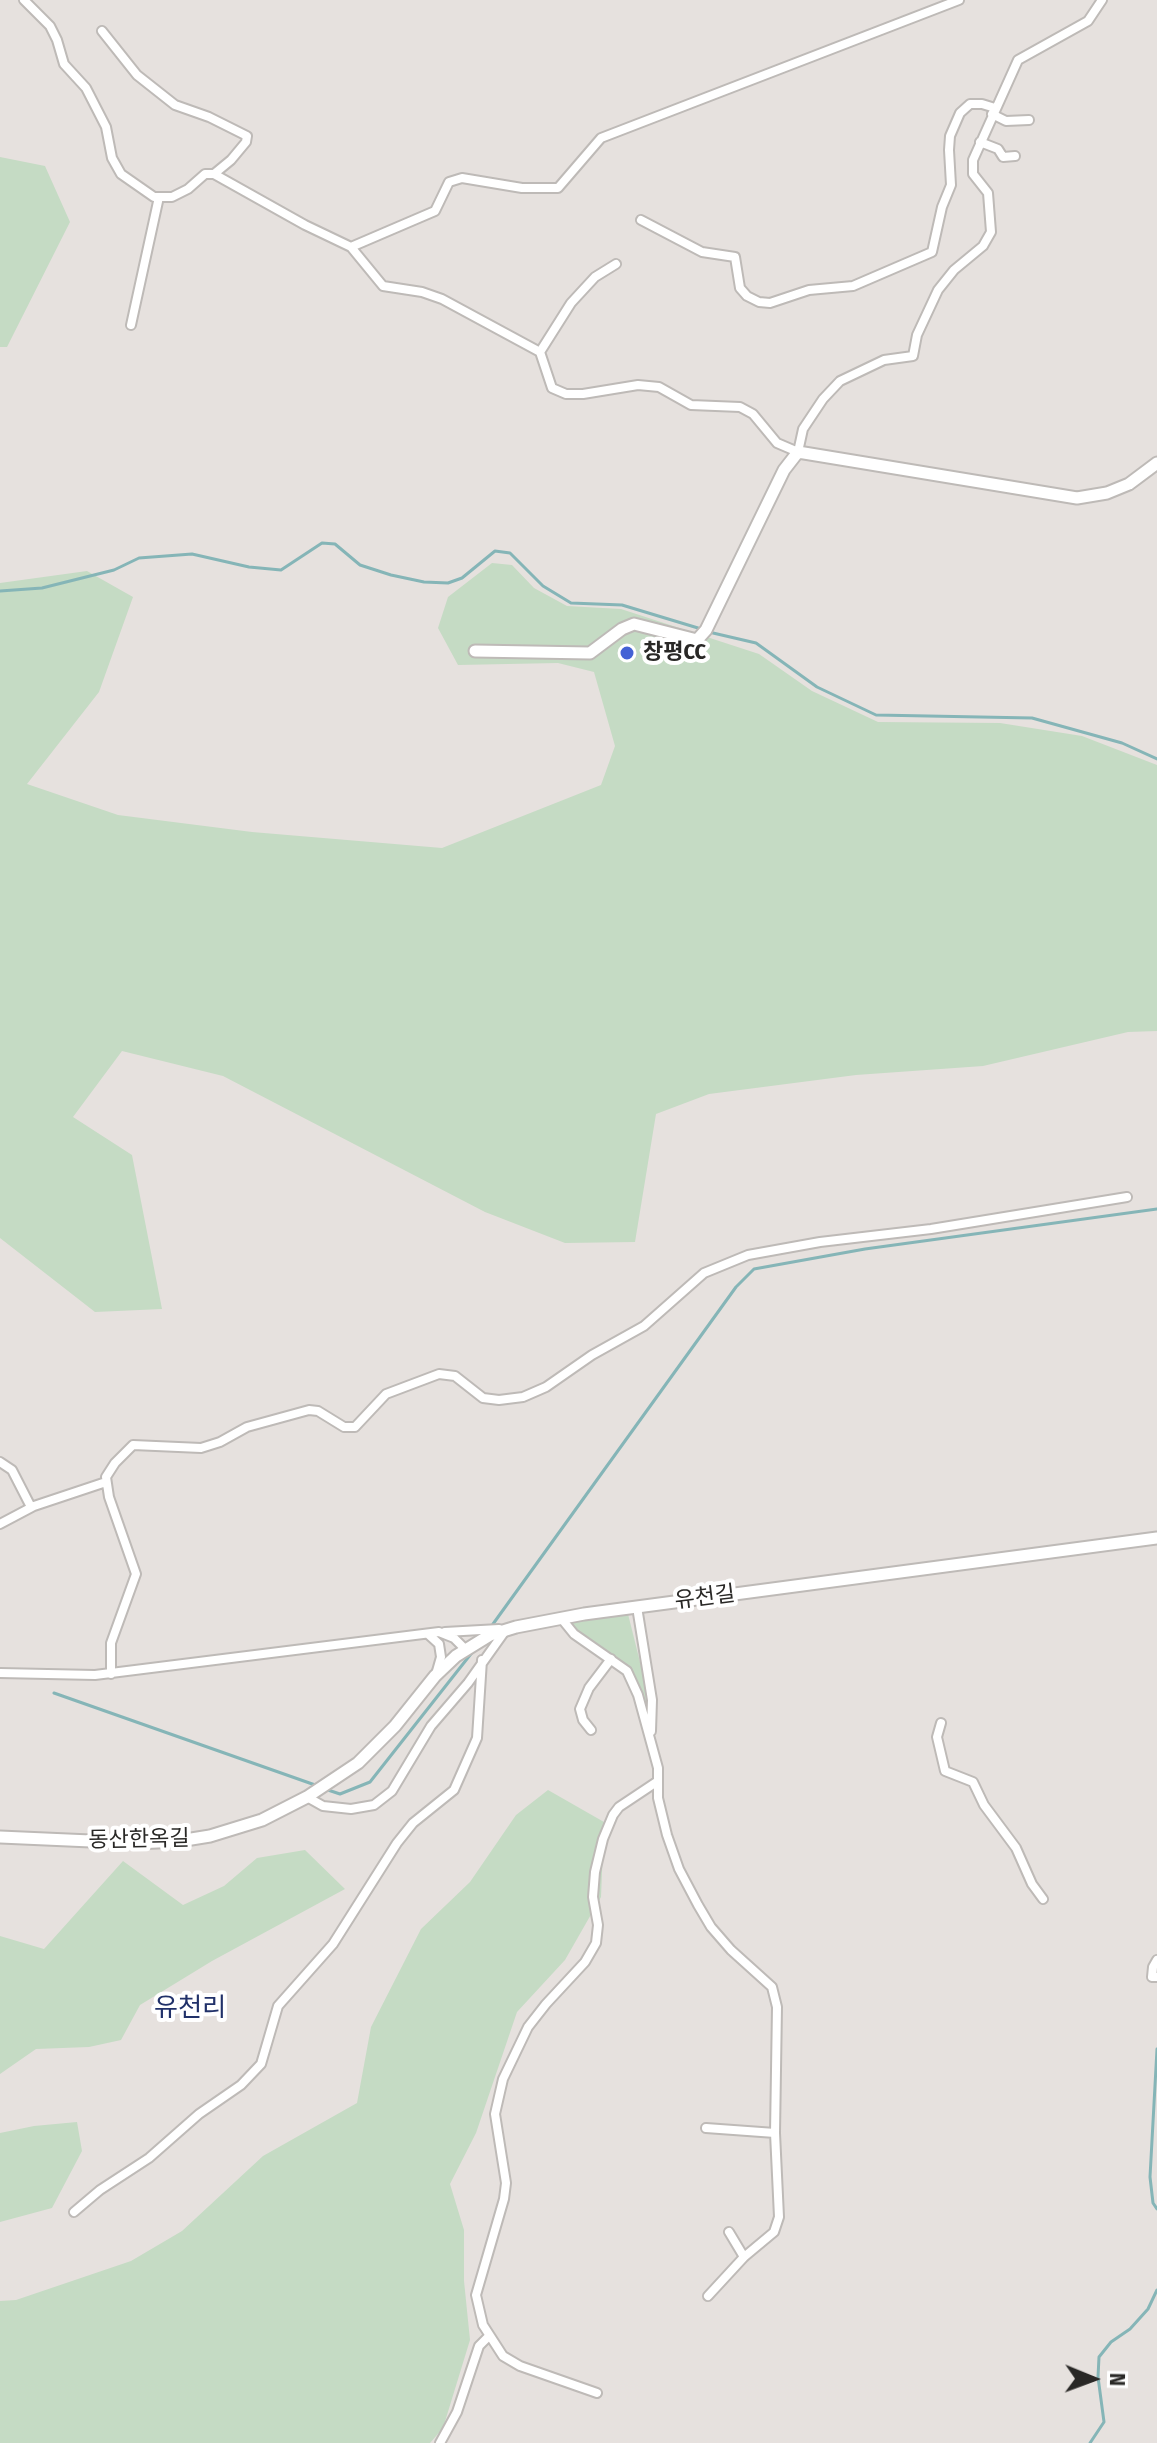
<!DOCTYPE html>
<html>
<head>
<meta charset="utf-8">
<style>
	body { margin:0 }
	#map { position:relative; width:1157px; height:2443px; overflow:hidden; background:#e6e1de; font-family:"Fira Sans Condensed",sans-serif }
	canvas { display:block }
	.north { position:absolute; left:1053px; top:2339px; width:80px; height:80px; -webkit-text-stroke:6px #fff; paint-order:stroke; rotate:91deg; font-size:22px; font-weight:700; line-height:32px; text-align:center; color:#292826 }
	.north::after { content:''; display:block; margin:auto; width:28px; height:36px; background:#292826; clip-path:polygon(50% 0,100% 100%,50% 72%,0 100%) }
</style>
</head>
<body>
<div id="map">
<canvas width="1157" height="2443"></canvas>
<div class="north">N</div>
</div>
<script>
const g = document.querySelector('canvas').getContext('2d');
g.lineJoin = 'round';
function paint(path, color) {
  g.fillStyle = color;
  g.fill(path, 'evenodd');
}
function poly(rows) {
  const path = new Path2D();
  for (const r of rows) {
    path.moveTo(r[0], r[1]);
    for (let i = 2; i < r.length; i += 2) path.lineTo(r[i], r[i + 1]);
  }
  return path;
}
function trace(path, color, width, dash) {
  g.strokeStyle = color;
  g.lineWidth = width;
  g.lineCap = dash ? 'butt' : 'round';
  g.setLineDash(dash || []);
  g.stroke(path);
}
function write(font, color, halo, rows, align = 'center') {
  g.font = font + ' "Fira Sans Condensed","Noto Sans KR",sans-serif';
  g.lineWidth = 8;
  g.setLineDash([]);
  g.textBaseline = 'middle';
  g.strokeStyle = halo;
  g.fillStyle = color;
  for (const [text, x, y, turn = 0] of rows) {
    g.save();
    g.translate(x, y);
    g.rotate((+turn || 0) * Math.PI / 180);
    g.textAlign = isNaN(turn) ? turn : align;
    if (halo) g.strokeText(text, 0, 0);
    g.fillText(text, 0, 0);
    g.restore();
  }
}
const green = poly([
	[0,157,45,166,70,222,7,347,0,347],
	[492,563,512,565,534,588,567,606,621,609,759,654,812,691,878,722,1000,723,1082,736,1157,765,1157,1031,1128,1032,983,1066,856,1075,709,1094,656,1114,635,1242,565,1243,485,1212,223,1076,122,1051,73,1117,132,1155,162,1309,95,1312,0,1238,0,583,87,571,133,597,99,692,27,784,118,815,252,832,442,848,601,785,615,746,594,672,558,663,458,665,438,628,448,597],
	[628,1614,646,1686,648,1704,645,1706,633,1673,573,1628,569,1621],
	[548,1790,604,1822,601,1897,565,1960,517,2012,476,2133,450,2184,464,2230,464,2281,470,2340,443,2428,430,2443,0,2443,0,2301,16,2300,131,2261,182,2231,263,2156,357,2103,371,2027,421,1929,470,1882,516,1815],
	[305,1850,345,1889,212,1961,140,2005,121,2040,89,2047,36,2049,0,2074,0,1936,44,1949,123,1861,183,1905,224,1886,257,1858],
	[77,2122,82,2151,52,2208,0,2222,0,2133,34,2126]
]);
const stream = poly([
	[0,591,42,588,114,570,139,558,192,554,249,567,281,570,322,543,335,544,360,565,391,575,424,582,448,583,462,578,495,551,510,553,543,586,571,603,622,605,698,628],
	[713,633,756,643,817,687,876,715,1032,718,1122,743,1157,759],
	[493,1624,736,1287,754,1269,865,1249,1157,1209],
	[54,1693,318,1786],
	[325,1789,340,1794,370,1782,474,1650],
	[1157,2049,1150,2177,1153,2203,1157,2209],
	[1090,2443,1104,2422,1098,2377,1099,2357,1111,2342,1130,2329,1148,2309,1157,2290]
]);
const minor = poly([
	[24,0,50,26,57,40,64,64,86,88,106,127,112,158,121,174,154,197,172,197,188,189,205,174,214,174,231,160,246,142,247,136,209,117,175,105,137,75,102,31],
	[992,114,1006,121,1029,120],
	[980,142,998,149,1003,157,1015,156],
	[214,174,305,225,351,247,435,211,449,182,462,178,522,188,558,188,601,138,959,0],
	[641,220,702,252,735,257,740,288,747,296,759,302,770,303,809,290,853,286,932,252,942,207,951,185,949,150,950,136,960,113,970,104,982,104,995,108],
	[351,247,383,286,422,292,442,299,540,352,552,388,566,394,583,394,638,385,659,387,691,405,740,407,753,414,777,443,798,452,803,429,823,399,840,381,884,360,913,356,917,335,938,290,954,270,983,246,991,232,988,193,973,174,973,160,1018,60,1088,21,1102,0],
	[131,325,159,197],
	[540,352,571,303,595,277,616,264],
	[0,1462,12,1470,31,1507],
	[0,1524,34,1506,106,1482],
	[637,1607,652,1700,651,1731],
	[561,1618,574,1634,627,1671,638,1695,658,1768,658,1781,619,1807,613,1815,603,1839,595,1872,593,1897,598,1925,596,1943,585,1962,546,2004,528,2027,503,2079,495,2114,506,2183,504,2199,476,2295,483,2325,503,2356,520,2366,597,2393],
	[445,1632,499,1629],
	[428,1634,439,1644,441,1657,437,1671],
	[0,1673,95,1675,439,1632,454,1638,466,1650],
	[111,1674,111,1643,136,1574,109,1497,106,1477,115,1463,133,1445,201,1448,220,1442,247,1427,309,1410,318,1411,344,1427,355,1427,386,1394,439,1374,455,1376,483,1398,499,1400,523,1397,546,1387,592,1355,644,1326,704,1273,748,1255,820,1242,931,1229,1127,1197],
	[941,1723,937,1737,945,1771,973,1782,984,1805,1016,1848,1032,1884,1043,1899],
	[591,1730,583,1720,580,1709,589,1688,611,1659],
	[658,1781,658,1798,667,1835,679,1869,698,1905,711,1927,731,1950,772,1987,777,2007,775,2133,779,2217,774,2232,744,2257,708,2296],
	[307,1797,323,1806,351,1809,374,1805,392,1791,431,1726,468,1683,505,1631],
	[1157,1960,1153,1967,1152,1977,1157,1977],
	[706,2128,775,2133],
	[74,2212,100,2190,149,2158,199,2114,241,2085,261,2064,278,2006,333,1944,397,1843,413,1823,454,1790,477,1738,482,1660],
	[729,2232,744,2257],
	[440,2443,457,2412,479,2346,489,2336]
]);
const tertiary = poly([
	[475,651,590,653,622,629,634,624,697,640,706,630,784,470,798,452,1077,498,1107,493,1129,484,1157,463],
	[0,1837,136,1843,179,1841,210,1836,262,1820,307,1797,358,1763,395,1726,435,1676,456,1656,490,1635,516,1627,584,1614,1157,1538]
]);
const markers = [
	[627,653,8,"#4462d5"]
];
const poiNames = [
	["창평CC",643,653]
];
const streetNames = [
	["유천길",705,1598,-7],
	["동산한옥길",139,1840,-1]
];
const quarterNames = [
	["유천리",190,2009]
];
paint(green, '#c5dbc4');
trace(stream, '#85b5b7', 3);
trace(minor, '#bebab7', 12);
trace(tertiary, '#bebab7', 15);
trace(minor, '#fff', 8);
trace(tertiary, '#fff', 11);
for (const [x, y, r, color] of markers) {
  const dot = new Path2D();
  dot.arc(x, y, r, 0, 2 * Math.PI);
  g.fillStyle = color;
  g.fill(dot);
  trace(dot, '#fff', 3);
}
write('bold 22px', '#292826', '#fff', poiNames, 'left');
write('22px', '#292826', '#fff', streetNames);
write('26px', '#213169', '#fff', quarterNames);
</script>
</body>
</html>
